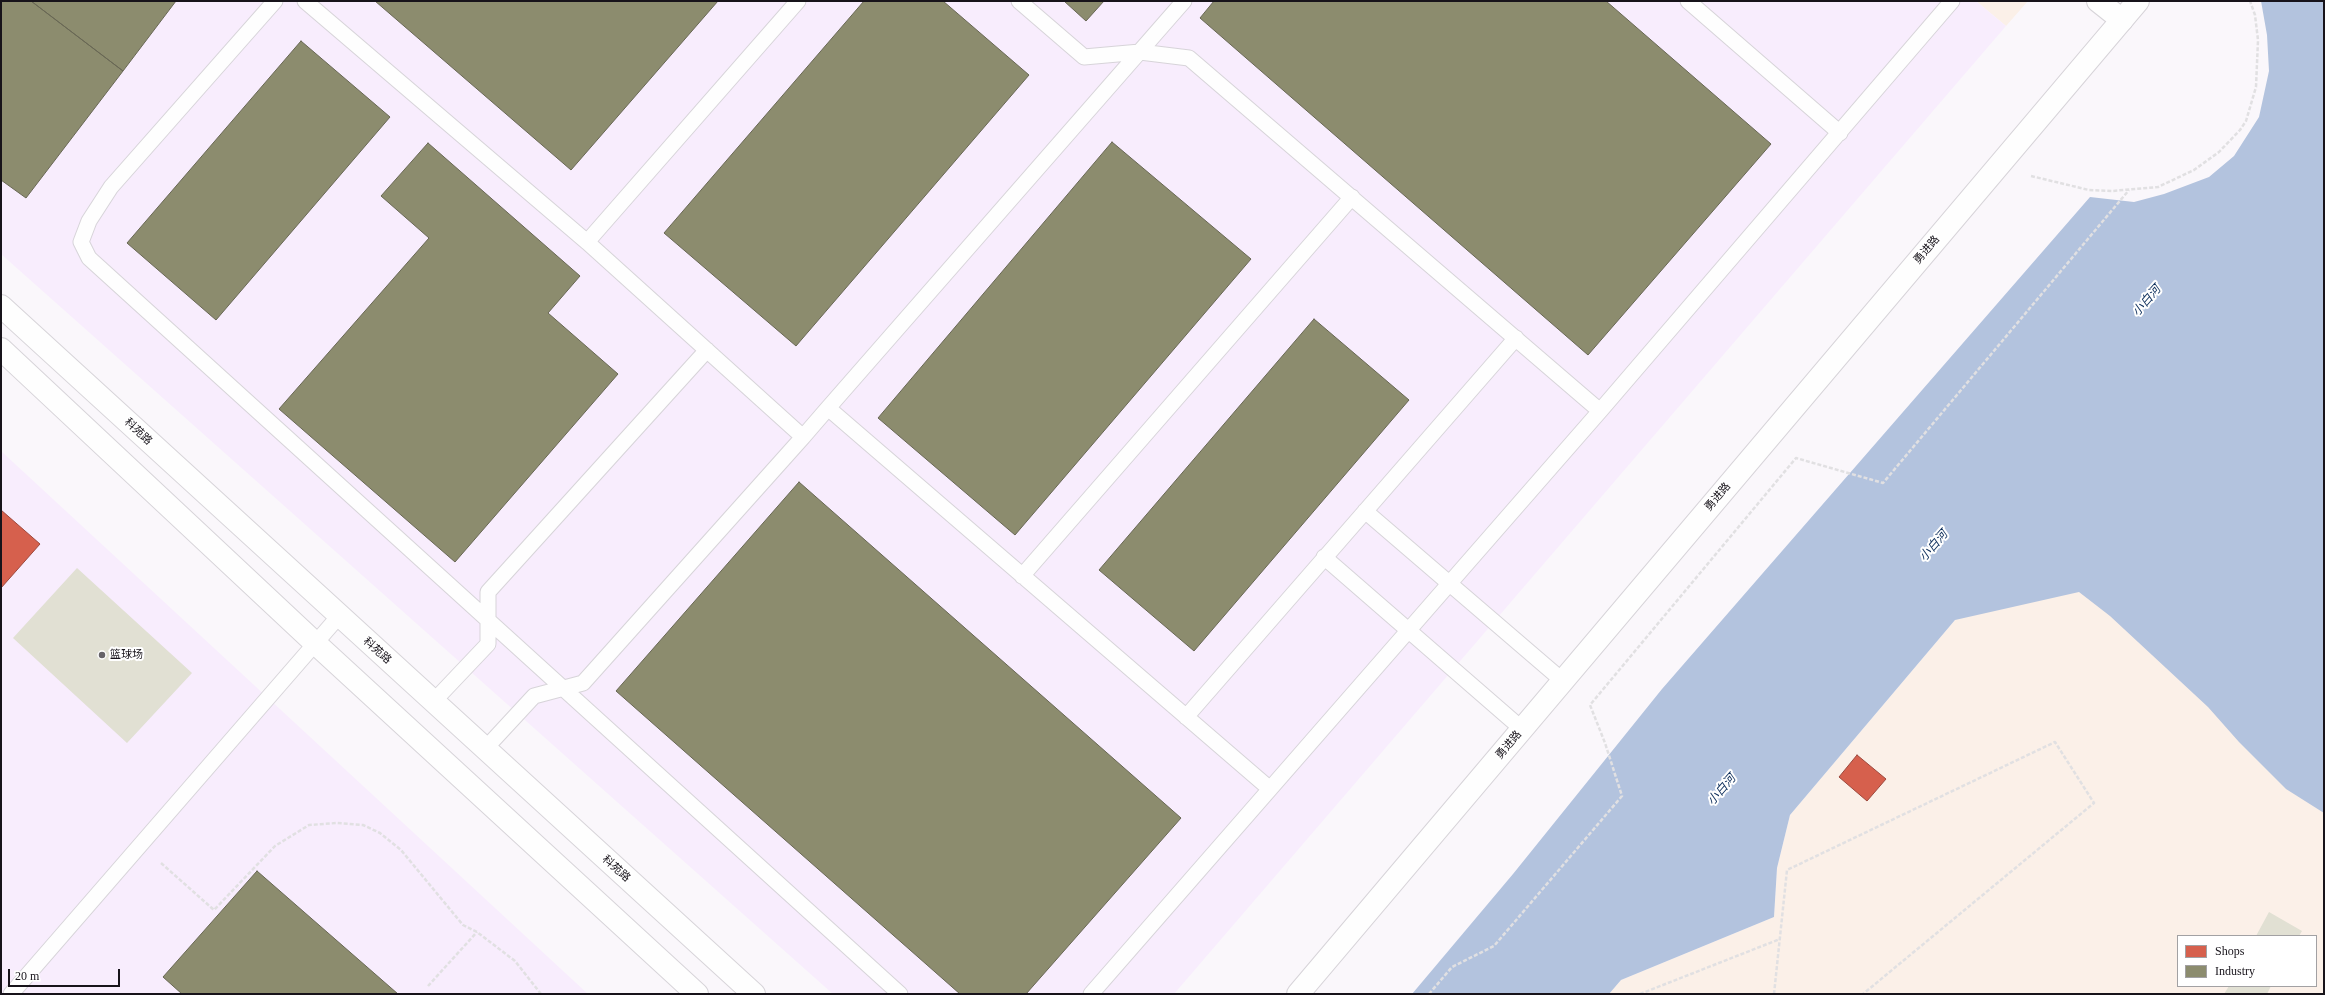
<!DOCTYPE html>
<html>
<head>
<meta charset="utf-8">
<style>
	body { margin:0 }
	#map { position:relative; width:2325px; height:995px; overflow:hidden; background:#faf7fb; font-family:"Times New Roman",serif }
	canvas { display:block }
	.frame { position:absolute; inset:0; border:2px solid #17131a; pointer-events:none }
	.legend { position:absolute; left:2177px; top:935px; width:140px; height:52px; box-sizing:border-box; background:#fff; border:1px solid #a2a1a3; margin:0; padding:5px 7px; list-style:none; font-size:12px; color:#17131a }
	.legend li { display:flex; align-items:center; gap:8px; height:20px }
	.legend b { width:20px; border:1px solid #a2a1a3 }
	.scale { position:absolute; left:8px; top:969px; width:112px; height:18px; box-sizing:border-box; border:2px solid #17131a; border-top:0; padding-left:5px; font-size:12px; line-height:14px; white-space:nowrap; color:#17131a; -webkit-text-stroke:3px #fff; paint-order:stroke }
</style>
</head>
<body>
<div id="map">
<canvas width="2325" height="995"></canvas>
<div class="frame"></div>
<ul class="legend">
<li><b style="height:11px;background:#d6604d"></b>Shops</li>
<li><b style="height:11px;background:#8c8c6e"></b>Industry</li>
</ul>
<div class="scale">20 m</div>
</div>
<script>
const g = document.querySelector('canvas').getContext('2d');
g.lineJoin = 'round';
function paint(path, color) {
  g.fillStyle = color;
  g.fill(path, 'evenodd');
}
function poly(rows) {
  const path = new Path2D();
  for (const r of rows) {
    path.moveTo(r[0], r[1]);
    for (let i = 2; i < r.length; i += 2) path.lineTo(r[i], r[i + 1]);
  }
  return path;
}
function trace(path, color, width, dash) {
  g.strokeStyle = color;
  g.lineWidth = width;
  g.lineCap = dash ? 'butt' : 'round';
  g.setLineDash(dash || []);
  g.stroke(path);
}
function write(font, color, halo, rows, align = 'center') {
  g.font = font + ' "Times New Roman","Noto Sans SC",serif';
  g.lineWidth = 4;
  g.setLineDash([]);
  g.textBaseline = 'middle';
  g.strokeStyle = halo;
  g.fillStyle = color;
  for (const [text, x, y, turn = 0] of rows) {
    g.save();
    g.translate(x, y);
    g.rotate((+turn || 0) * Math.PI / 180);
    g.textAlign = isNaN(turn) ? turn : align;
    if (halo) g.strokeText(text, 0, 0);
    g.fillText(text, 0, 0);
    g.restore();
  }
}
const commercial = poly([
	[1976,1,2028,1,2006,26],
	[2324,238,2324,994,1609,994,1621,980,1774,917,1777,868,1790,815,1955,620],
	[2178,936,2316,936,2316,986,2178,986]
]);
const built = poly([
	[1,1,1976,1,2006,26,1174,994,833,994,1,254],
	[1,451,588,994,1,994]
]);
const green = poly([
	[77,568,192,673,127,743,13,638],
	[2269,912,2302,931,2299,936,2256,936],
	[2229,986,2271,986,2267,994,2224,994]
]);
const water = poly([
	[2261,1,2324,1,2324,813,2286,789,2239,742,2208,707,2110,616,2079,592,1955,620,1790,815,1777,868,1774,917,1621,980,1609,994,1412,994,1513,874,1662,689,2090,197,2134,202,2164,194,2209,177,2234,156,2259,117,2269,71,2267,35]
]);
const shops = poly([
	[1,510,40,544,1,588,1,510],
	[1857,755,1886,779,1867,801,1839,777,1857,755]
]);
const industry = poly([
	[1,1,31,1,123,71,26,198,1,180,1,1],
	[31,1,176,1,123,71,31,1],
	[375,1,718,1,571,170,375,1],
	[864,1,943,1,1029,75,796,346,664,233,864,1],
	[1064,1,1104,1,1086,21,1064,1],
	[1214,1,1606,1,1771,144,1588,355,1200,18,1214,1],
	[301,41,390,117,216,320,127,243,301,41],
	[1112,142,1251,259,1015,535,878,418,1112,142],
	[428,143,580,276,548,313,618,374,455,562,279,409,429,238,381,196,428,143],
	[1314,319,1409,400,1194,651,1099,570,1314,319],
	[799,482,1181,818,1026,994,960,994,616,691,799,482],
	[257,871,398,994,182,994,163,977,257,871]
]);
const path = poly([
	[2031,176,2089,190,2112,191,2158,187,2194,170,2219,152,2240,130,2246,121,2256,87,2258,40,2255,15,2250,1],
	[161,863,214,910,275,846,309,825,337,823,363,825,380,833,401,850,463,925,477,932,515,961,541,994],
	[428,986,477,932],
	[1429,994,1452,967,1494,946,1622,796,1605,743,1590,705,1796,458,1883,483,2129,190],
	[1640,994,1780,939],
	[1774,994,1787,870,2055,742,2094,803,1863,994]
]);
const lane = poly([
	[275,1,111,187,89,221,81,242,89,258,900,994],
	[305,1,587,242,803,437,828,408,1270,789],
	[1019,1,1084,57,1140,52,1189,58,1600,411,1091,994],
	[1688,1,1840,133],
	[587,242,798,1],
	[828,408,1184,1],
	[1600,411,1952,1],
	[1365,511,1563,681],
	[1324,557,1522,729],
	[1022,576,1352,197],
	[433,702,488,644,488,592,707,350],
	[1186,717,1516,338],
	[485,749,534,696,583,683,803,437],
	[11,994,339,616]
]);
const street = poly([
	[2098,1,2122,20]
]);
const secondary = poly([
	[1,306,754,994],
	[1,349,315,643,697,994],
	[1298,994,2138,1]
]);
const markers = [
	[102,655,4,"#666369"]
];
const streetNames = [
	["勇进路",1927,250,-50],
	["科苑路",138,432,43],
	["勇进路",1718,497,-50],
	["科苑路",377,651,42],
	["勇进路",1509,745,-50],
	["科苑路",616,869,42]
];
const poiNames = [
	["篮球场",110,655]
];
const waterNames = [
	["小白河",2147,301,-49],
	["小白河",1934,546,-49],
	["小白河",1722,790,-49]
];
paint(commercial, '#fbf0e8');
paint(built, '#f8edfd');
paint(green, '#e1e0d3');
paint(water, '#b3c3de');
paint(shops, '#d6604d');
trace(shops, '#9d493e', 1);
paint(industry, '#8c8c6e');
trace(industry, '#696855', 1);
trace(lane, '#d7d4d9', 17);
trace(street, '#d7d4d9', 24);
trace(secondary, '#d7d4d9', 24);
trace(path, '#e1e0e2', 2.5, [4, 2]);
trace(lane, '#fefefe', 15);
trace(street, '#fefefe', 22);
trace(secondary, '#fefefe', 22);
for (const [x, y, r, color] of markers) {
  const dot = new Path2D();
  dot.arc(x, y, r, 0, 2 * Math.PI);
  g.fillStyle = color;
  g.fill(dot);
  trace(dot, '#fff', 1.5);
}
write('11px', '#17131a', '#fff', streetNames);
write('11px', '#17131a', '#fff', poiNames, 'left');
write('italic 12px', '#0d2e5b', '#fff', waterNames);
</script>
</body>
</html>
